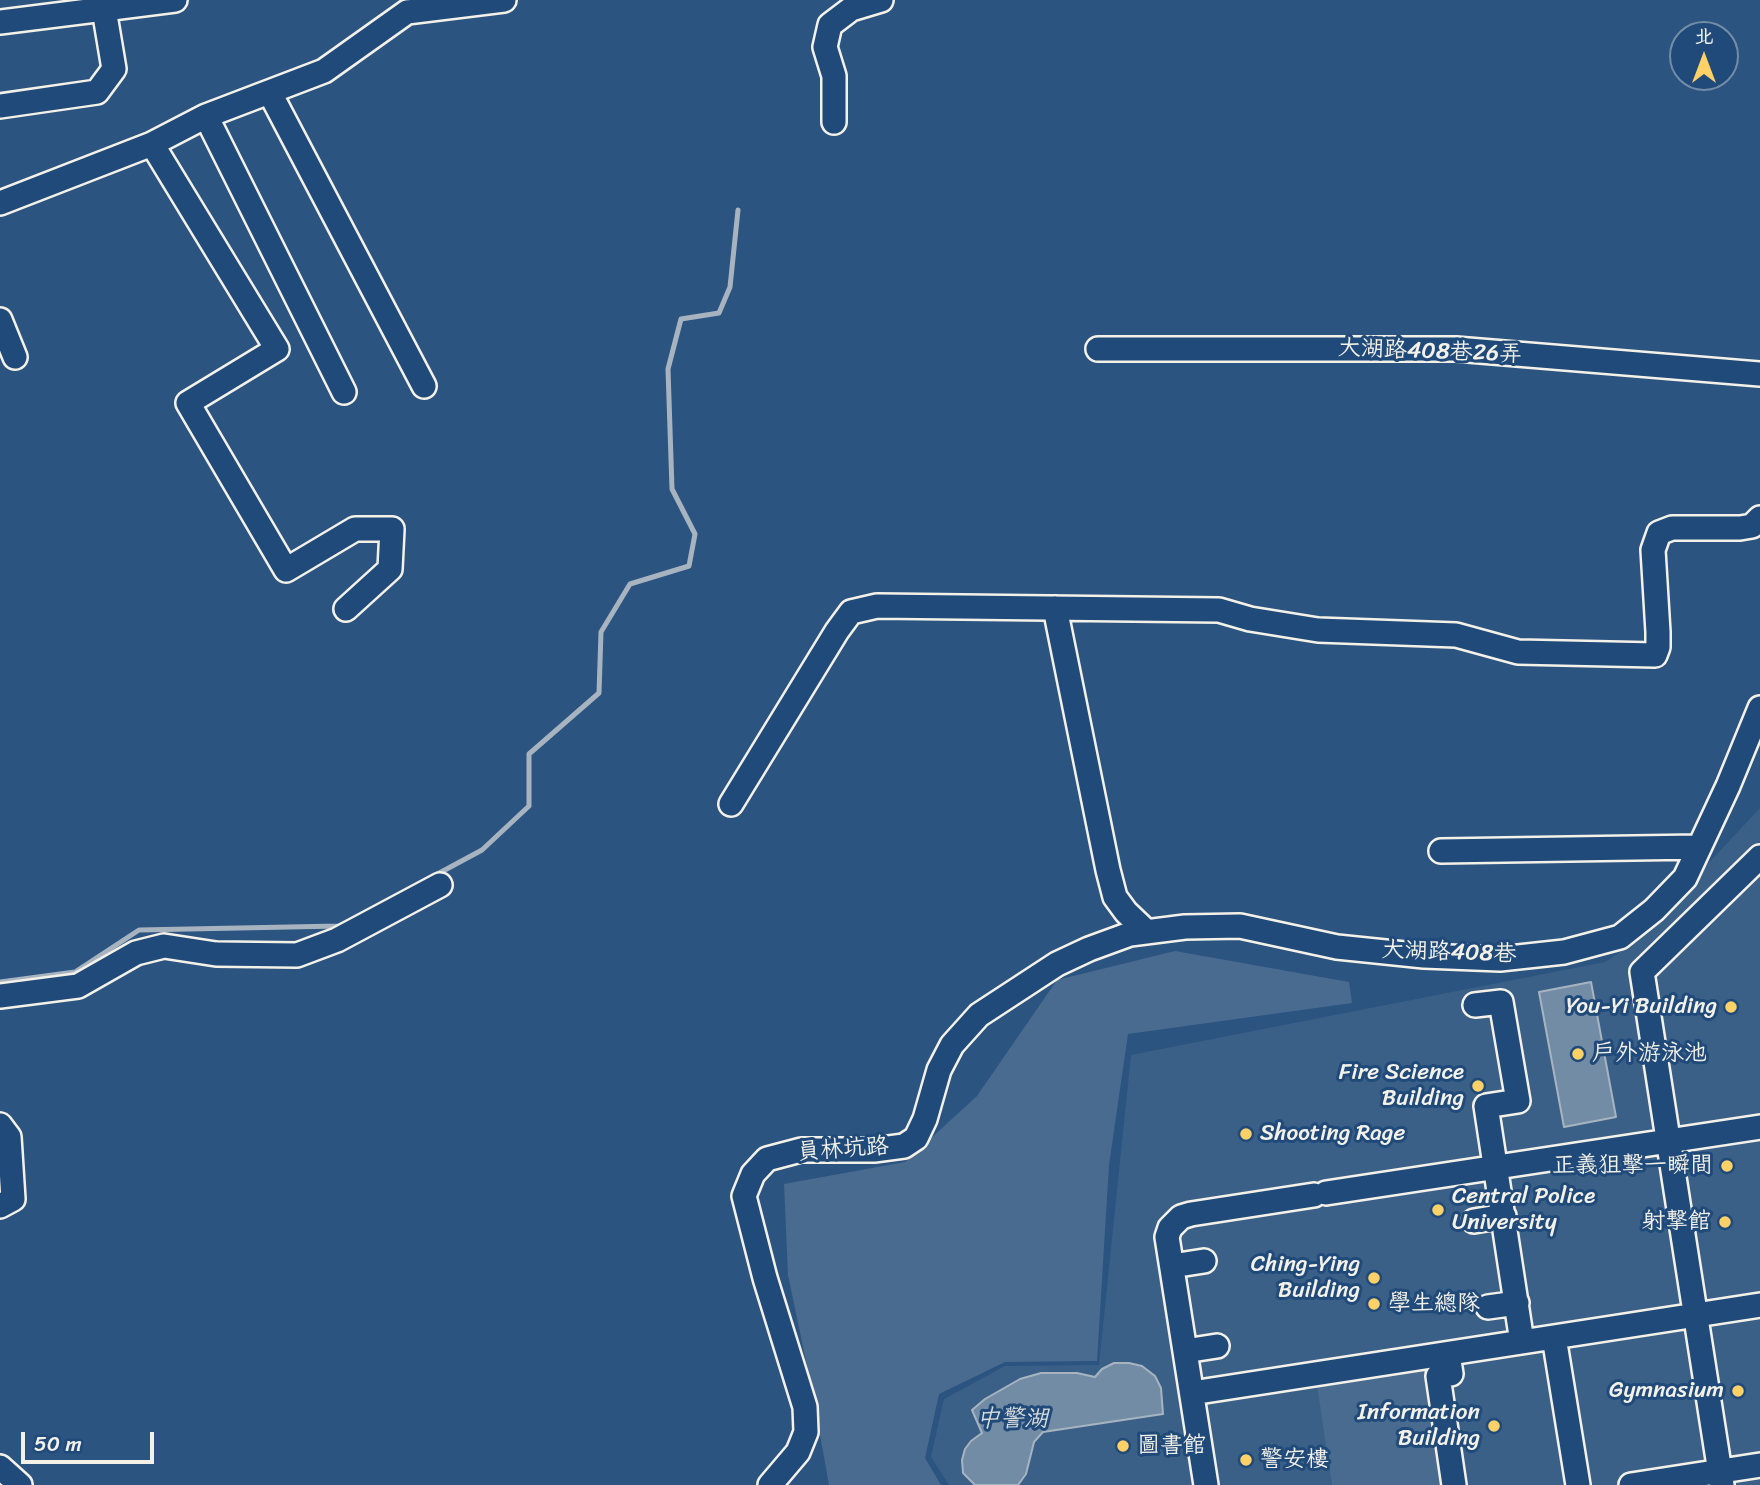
<!DOCTYPE html>
<html>
<head>
<meta charset="utf-8">
<style>
	body { margin:0 }
	#map { position:relative; width:1760px; height:1485px; overflow:hidden; background:#2c5481; font-family:Sriracha,"LXGW WenKai TC",sans-serif }
	canvas { display:block }
	.north { position:absolute; left:1669px; top:21px; width:70px; height:70px; box-sizing:border-box; background:#1f4a7a; border:2px solid #748da6; border-radius:50%; rotate:0deg; font-size:19px; font-weight:700; line-height:28px; text-align:center; color:#f4f1e8 }
	.north::after { content:''; display:block; margin:auto; width:24px; height:32px; background:#ffd166; clip-path:polygon(50% 0,100% 100%,50% 72%,0 100%) }
	.scale { position:absolute; left:21px; top:1432px; width:133px; height:32px; box-sizing:border-box; border:4px solid #f4f1e8; border-top:0; padding-left:9px; font-size:21px; line-height:24px; white-space:nowrap; color:#f4f1e8; -webkit-text-stroke:5px #1f4a7a; paint-order:stroke }
</style>
</head>
<body>
<div id="map">
<canvas width="1760" height="1485"></canvas>
<div class="north">北</div>
<div class="scale">50 m</div>
</div>
<script>
const g = document.querySelector('canvas').getContext('2d');
g.lineJoin = 'round';
function paint(path, color) {
  g.fillStyle = color;
  g.fill(path, 'evenodd');
}
function poly(rows) {
  const path = new Path2D();
  for (const r of rows) {
    path.moveTo(r[0], r[1]);
    for (let i = 2; i < r.length; i += 2) path.lineTo(r[i], r[i + 1]);
  }
  return path;
}
function trace(path, color, width, dash) {
  g.strokeStyle = color;
  g.lineWidth = width;
  g.lineCap = dash ? 'butt' : 'round';
  g.setLineDash(dash || []);
  g.stroke(path);
}
function write(font, color, halo, rows, align = 'center') {
  g.font = font + ' Sriracha,"LXGW WenKai TC",sans-serif';
  g.lineWidth = 6;
  g.setLineDash([]);
  g.textBaseline = 'middle';
  g.strokeStyle = halo;
  g.fillStyle = color;
  for (const [text, x, y, turn = 0] of rows) {
    g.save();
    g.translate(x, y);
    g.rotate((+turn || 0) * Math.PI / 180);
    g.textAlign = isNaN(turn) ? turn : align;
    if (halo) g.strokeText(text, 0, 0);
    g.fillText(text, 0, 0);
    g.restore();
  }
}
const built = poly([
	[1760,808,1760,1485,949,1485,931,1457,944,1399,1005,1366,1099,1365,1131,1055,1605,962,1635,942]
]);
const green = poly([
	[1175,951,1349,982,1352,1003,1128,1034,1109,1165,1097,1361,1005,1362,939,1394,925,1458,941,1485,829,1485,812,1390,788,1275,784,1184,905,1162,977,1096,1057,980],
	[1428,1360,1447,1485,1332,1485,1316,1378]
]);
const water = poly([
	[1591,982,1616,1117,1564,1127,1539,992,1591,982],
	[1114,1363,1129,1363,1142,1366,1155,1376,1161,1388,1163,1414,1043,1432,1034,1442,1026,1474,1018,1485,975,1485,963,1473,962,1460,965,1449,971,1441,982,1433,972,1410,985,1399,1020,1379,1041,1373,1077,1373,1095,1377,1102,1369,1114,1363]
]);
const stream = poly([
	[430,878,482,850,529,806,529,754,599,693,601,632,630,584,689,566,695,534,672,489,668,369,681,319,719,313,730,287,738,210],
	[0,982,75,972,139,930,339,926,344,924]
]);
const minor = poly([
	[103,0,104,9,175,0],
	[0,22,104,9,114,69,97,92,0,106],
	[270,93,424,386],
	[206,116,344,392],
	[834,122,834,76,825,47,830,25,851,9,881,0],
	[152,144,277,349,188,403,286,570,355,529,392,529,390,569,346,609],
	[0,203,152,144,206,116,324,71,407,12,504,0],
	[0,320,15,357],
	[1098,349,1456,349,1760,374],
	[1055,608,1108,870,1115,897,1126,912,1147,932],
	[731,804,837,631,851,612,877,606,1219,610,1250,619,1318,630,1456,635,1518,652,1655,655,1658,647,1658,632,1653,550,1659,533,1672,528,1740,528,1752,526,1760,518],
	[1441,851,1698,847],
	[0,996,78,986,136,953,164,946,216,954,297,955,337,940,440,885],
	[1475,1005,1501,1002,1518,1101,1486,1106,1522,1342],
	[0,1125,9,1137,13,1199,0,1206],
	[1326,1193,1760,1127],
	[1474,1221,1504,1216],
	[1172,1266,1204,1261],
	[1488,1307,1517,1303],
	[1554,1337,1578,1485],
	[1185,1351,1217,1346],
	[1448,1354,1451,1374,1438,1376,1454,1485],
	[1192,1393,1760,1305],
	[0,1467,20,1485],
	[770,1485,798,1452,806,1432,805,1407,765,1278,744,1196,753,1174,767,1159,801,1150,874,1150,904,1146,916,1138,925,1119,939,1070,952,1045,979,1015,1057,964,1089,949,1130,934,1185,927,1240,926,1337,947,1424,956,1500,959,1564,952,1620,937,1654,910,1685,878,1728,786,1760,708],
	[1206,1485,1167,1237,1170,1228,1181,1217,1191,1214,1314,1195],
	[1631,1485,1760,1465],
	[1722,1485,1642,972,1760,857]
]);
const markers = [
	[1731,1007,7,"#ffd166"],
	[1578,1054,7,"#ffd166"],
	[1478,1086,7,"#ffd166"],
	[1246,1134,7,"#ffd166"],
	[1727,1166,7,"#ffd166"],
	[1438,1210,7,"#ffd166"],
	[1725,1222,7,"#ffd166"],
	[1374,1278,7,"#ffd166"],
	[1374,1304,7,"#ffd166"],
	[1738,1391,7,"#ffd166"],
	[1494,1426,7,"#ffd166"],
	[1123,1446,7,"#ffd166"],
	[1246,1460,7,"#ffd166"]
];
const streetNames = [
	["大湖路408巷26弄",1430,352,2],
	["大湖路408巷",1449,953,2],
	["員林坑路",843,1150,-4]
];
const poiNames = [
	["You-Yi Building",1717,1007],
	["戶外游泳池",1592,1054,"left"],
	["Fire Science",1464,1073],
	["Building",1464,1099],
	["Shooting Rage",1260,1134,"left"],
	["正義狙擊一瞬間",1713,1166],
	["Central Police",1452,1197,"left"],
	["University",1452,1223,"left"],
	["射撃館",1711,1222],
	["Ching-Ying",1360,1265],
	["Building",1360,1291],
	["學生總隊",1388,1304,"left"],
	["Gymnasium",1724,1391],
	["Information",1480,1413],
	["Building",1480,1439],
	["圖書館",1137,1446,"left"],
	["警安樓",1260,1460,"left"]
];
const waterNames = [
	["中警湖",1012,1420]
];
paint(built, '#3b6088');
paint(green, '#496b90');
paint(water, '#738ca6');
trace(water, '#a7b4c0', 2);
trace(stream, '#a7b4c0', 5);
trace(minor, '#f4f1e8', 28);
trace(minor, '#1f4a7a', 23);
for (const [x, y, r, color] of markers) {
  const dot = new Path2D();
  dot.arc(x, y, r, 0, 2 * Math.PI);
  g.fillStyle = color;
  g.fill(dot);
  trace(dot, '#1f4a7a', 2.5);
}
write('23px', '#f4f1e8', '#1f4a7a', streetNames);
write('23px', '#f4f1e8', '#1f4a7a', poiNames, 'right');
write('italic 24px', '#dadddb', '#1f4a7a', waterNames);
</script>
</body>
</html>
